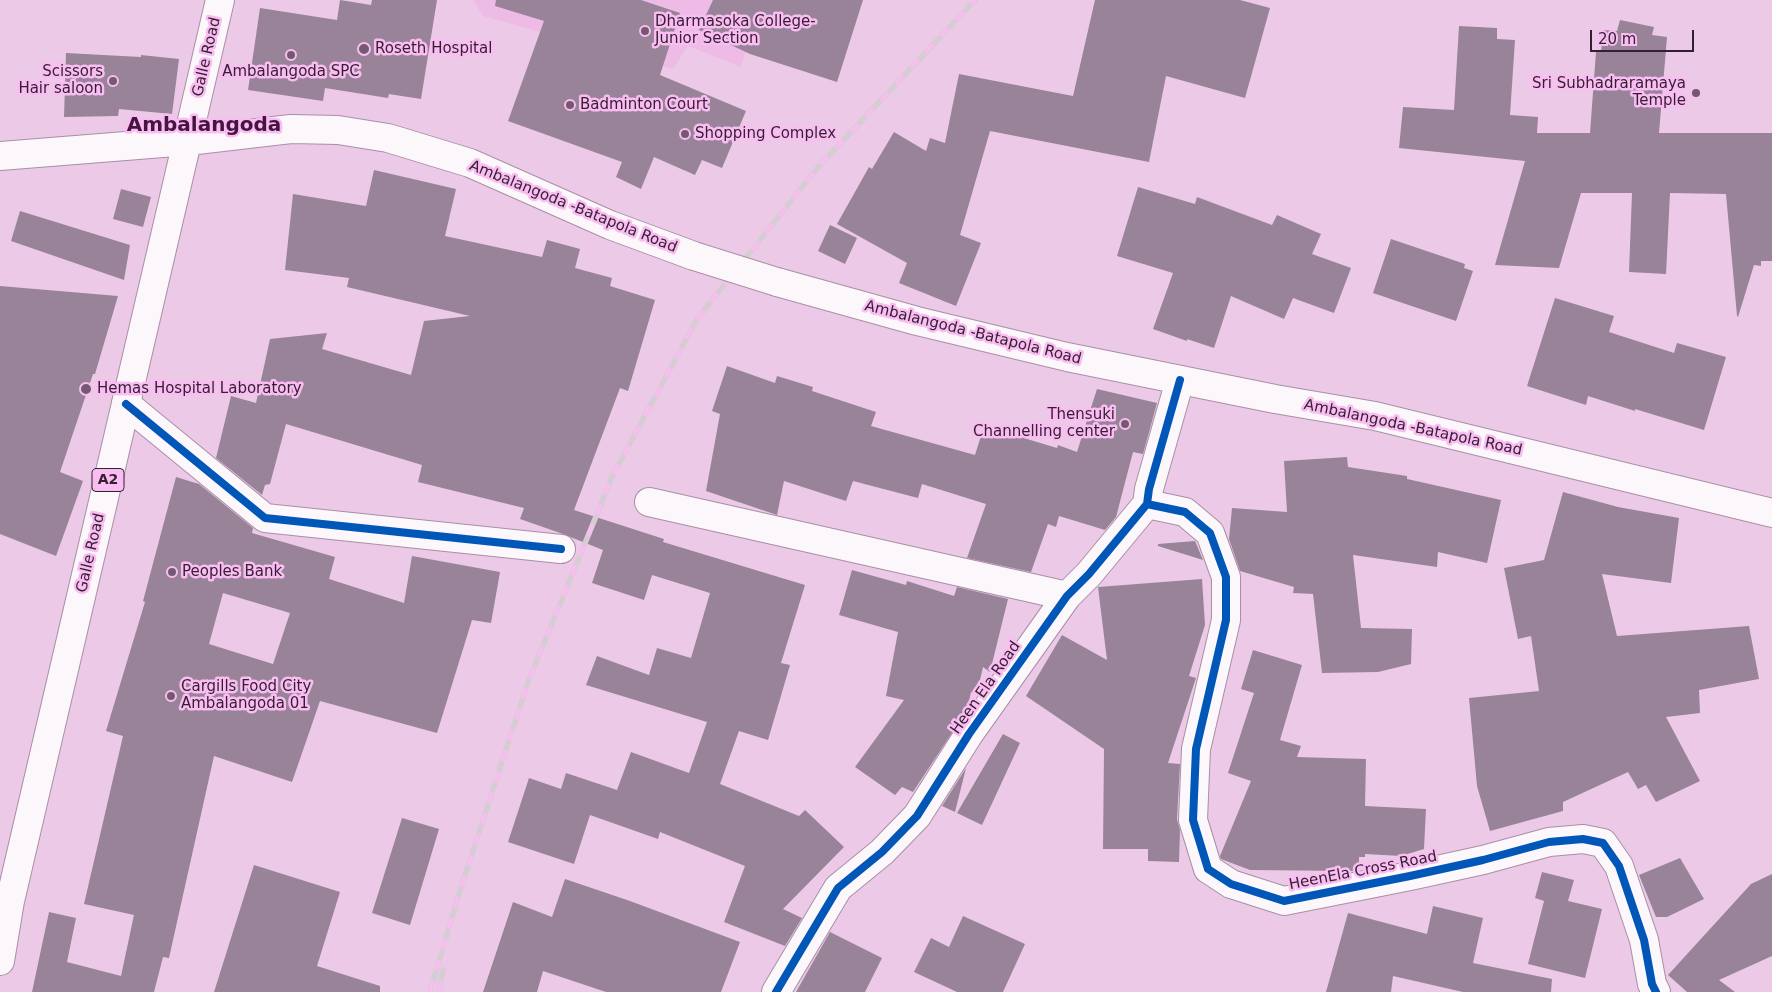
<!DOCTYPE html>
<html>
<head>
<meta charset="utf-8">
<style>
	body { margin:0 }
	#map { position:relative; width:1772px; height:992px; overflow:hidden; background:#eccae7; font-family:"DejaVu Sans",sans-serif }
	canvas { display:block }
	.scale { position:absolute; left:1590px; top:30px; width:104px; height:22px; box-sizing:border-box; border:2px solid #341e32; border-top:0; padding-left:6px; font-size:15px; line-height:18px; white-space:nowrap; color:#341e32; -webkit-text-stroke:4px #f9bdf1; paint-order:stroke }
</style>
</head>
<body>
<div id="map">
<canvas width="1772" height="992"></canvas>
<div class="scale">20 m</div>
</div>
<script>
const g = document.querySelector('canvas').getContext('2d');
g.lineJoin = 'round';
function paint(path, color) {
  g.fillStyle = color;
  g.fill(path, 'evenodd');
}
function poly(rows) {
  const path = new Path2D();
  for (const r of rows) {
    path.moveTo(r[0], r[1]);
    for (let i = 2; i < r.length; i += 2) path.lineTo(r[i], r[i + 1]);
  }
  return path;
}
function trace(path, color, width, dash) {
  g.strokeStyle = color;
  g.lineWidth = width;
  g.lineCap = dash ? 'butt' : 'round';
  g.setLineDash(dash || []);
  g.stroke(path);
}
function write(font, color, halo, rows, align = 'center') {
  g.font = font + ' "DejaVu Sans",sans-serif';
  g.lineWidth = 5;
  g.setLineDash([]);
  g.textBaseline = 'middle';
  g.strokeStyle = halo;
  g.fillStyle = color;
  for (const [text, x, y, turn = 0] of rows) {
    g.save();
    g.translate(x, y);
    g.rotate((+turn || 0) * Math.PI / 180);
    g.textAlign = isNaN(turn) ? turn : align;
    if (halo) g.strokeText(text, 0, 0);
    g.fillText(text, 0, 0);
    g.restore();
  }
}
const built = poly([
	[473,0,762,0,741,67,688,46,673,69,483,16]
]);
const building = poly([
	[340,0,371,5,372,0,437,0,421,99,389,94,388,98,325,88,323,101,248,90,260,8,337,20],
	[496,0,641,0,680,13,660,75,746,111,722,168,702,160,695,175,654,157,641,189,616,177,622,162,508,121,544,21,495,6],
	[713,0,863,0,837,82,750,54,699,30],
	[1095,0,1240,0,1270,8,1245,98,1166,76,1149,162,990,131,960,235,981,243,956,306,899,283,907,263,837,224,869,167,872,169,894,132,926,151,930,138,945,143,959,74,1073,96],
	[1620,20,1654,27,1652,35,1667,37,1659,133,1772,133,1772,261,1761,261,1761,266,1754,265,1738,317,1737,316,1726,194,1670,193,1666,274,1629,272,1632,193,1581,193,1559,268,1495,265,1525,161,1399,148,1403,107,1454,110,1459,26,1497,28,1497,39,1515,40,1510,115,1538,117,1537,133,1590,133,1596,52,1601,52,1603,30,1617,31],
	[66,53,141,57,141,55,179,59,172,114,119,109,118,116,64,117],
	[374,170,456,189,445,236,542,257,547,240,580,249,575,268,612,278,610,286,655,300,628,391,620,388,574,510,664,539,663,542,805,585,781,663,790,665,768,740,739,731,720,784,799,816,805,810,844,847,783,909,802,918,785,946,724,922,745,866,660,832,658,839,590,815,574,864,508,842,529,778,561,789,566,773,617,790,631,752,689,773,707,722,586,685,597,656,649,675,657,648,691,658,710,593,652,575,644,600,592,583,603,550,563,534,520,519,524,508,418,482,422,465,286,424,270,484,265,485,262,495,216,458,231,396,256,403,270,339,327,333,322,349,411,375,424,321,470,316,347,287,349,278,285,270,293,194,366,206],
	[1138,187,1195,204,1197,197,1272,225,1277,215,1321,234,1312,254,1351,268,1334,313,1293,298,1284,319,1231,296,1214,348,1187,339,1187,341,1153,329,1173,273,1117,256],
	[121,189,151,197,143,227,113,219],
	[20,211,130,245,124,280,11,241],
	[830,225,857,238,845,264,818,251],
	[1391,239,1465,264,1464,268,1473,271,1456,321,1373,293],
	[0,286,118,296,95,374,93,374,60,472,83,481,56,556,0,534],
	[1555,298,1614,316,1609,332,1674,353,1677,343,1726,357,1704,430,1635,409,1635,411,1588,396,1586,405,1527,386],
	[727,366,775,383,777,376,813,387,812,391,876,412,871,426,975,455,984,426,1057,448,1058,445,1077,452,1097,389,1157,403,1143,454,1133,452,1116,517,1105,530,1059,516,1056,527,1048,524,1031,572,967,558,986,504,922,484,918,498,853,481,846,501,784,481,777,515,706,491,720,414,712,411],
	[1347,457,1348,467,1407,476,1407,479,1501,500,1487,563,1438,552,1437,567,1353,555,1361,628,1412,629,1411,664,1378,672,1322,673,1313,594,1293,593,1294,587,1240,571,1229,539,1232,508,1287,512,1284,461],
	[176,477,199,484,253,528,252,533,335,557,329,579,404,603,412,556,500,572,491,623,472,620,437,733,320,701,292,782,214,756,169,958,163,957,154,992,32,992,49,912,76,918,67,962,121,976,134,915,84,904,123,736,106,731,145,602,143,601],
	[223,593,290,613,273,664,209,644],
	[1563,492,1618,507,1679,518,1671,583,1602,574,1617,636,1749,626,1759,679,1699,690,1700,713,1666,717,1700,781,1656,802,1646,785,1638,789,1628,772,1563,802,1563,811,1490,831,1477,786,1469,698,1539,691,1531,636,1518,639,1504,568,1544,560],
	[1195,541,1203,560,1158,546,1158,544],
	[852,570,906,585,907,581,954,596,957,587,1008,599,990,672,983,667,977,693,971,692,967,710,913,792,902,787,895,795,855,767,904,700,886,696,898,632,839,615],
	[1202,579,1205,625,1189,676,1196,678,1168,763,1180,764,1177,819,1180,830,1179,862,1148,861,1148,849,1103,849,1104,749,1026,696,1062,635,1107,660,1098,587],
	[1253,650,1302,665,1280,740,1301,746,1297,757,1366,759,1365,806,1426,809,1424,849,1401,856,1365,854,1365,857,1359,857,1359,870,1353,871,1250,870,1221,859,1220,856,1251,781,1228,773,1254,693,1241,689],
	[1003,734,1020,743,982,825,957,813],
	[966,768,955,812,942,806],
	[402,818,439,829,410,925,372,913],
	[1680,858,1704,899,1667,917,1656,917,1639,875],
	[254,865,340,892,317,966,380,986,380,992,214,992],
	[1542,872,1574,880,1568,901,1602,909,1585,978,1528,964,1544,901,1535,898],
	[1772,874,1772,956,1719,980,1735,992,1687,992,1668,975,1751,884],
	[565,879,630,901,740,942,721,992,606,992,543,971,537,992,483,992,513,902,552,917],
	[1433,906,1483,918,1473,963,1552,979,1551,992,1463,992,1393,976,1391,992,1326,992,1348,913,1427,934],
	[963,916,1025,944,1003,992,957,992,914,972,931,938,949,947],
	[830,932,882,958,865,992,796,992]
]);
const minor = poly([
	[0,156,188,141],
	[126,404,265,518,561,549],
	[649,502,1067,596],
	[1147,504,1185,512,1210,533,1226,577,1226,620,1196,749,1193,820,1208,869,1231,884,1284,901,1410,876,1483,860,1549,842,1583,839,1603,843,1619,866,1644,940,1652,984,1656,992],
	[776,992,838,888,882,852,917,816,969,734,1067,596,1089,574,1147,504,1149,489,1180,380]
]);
const secondary = poly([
	[188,141,291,129,338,130,388,138,470,163,610,225,694,256],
	[777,282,917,321,1067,357,1275,399,1375,416,1772,513]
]);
const trunk = poly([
	[0,961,10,901,220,0]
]);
const rail = poly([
	[430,992,458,897,528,682,613,475,697,319,819,166,975,0],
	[439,992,443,970]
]);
const secondaryBridge = poly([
	[694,256,777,282]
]);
const cycleway = poly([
	[126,404,265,518,561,549],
	[1147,504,1185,512,1210,533,1226,577,1226,620,1196,749,1193,820,1208,869,1231,884,1284,901,1410,876,1483,860,1549,842,1583,839,1603,843,1619,866,1644,940,1652,984,1656,992],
	[776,992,838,888,882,852,917,816,969,734,1067,596,1089,574,1147,504,1149,489,1180,380]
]);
const markers = [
	[645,31,5,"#745a71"],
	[364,49,6,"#745a71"],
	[291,55,5,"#745a71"],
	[113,81,5,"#745a71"],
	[1696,93,5,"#745a71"],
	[570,105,5,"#745a71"],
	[685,134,5,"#745a71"],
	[86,389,6,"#745a71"],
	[1125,424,5,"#745a71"],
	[172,572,5,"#745a71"],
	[171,696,5,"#745a71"]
];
const shields = [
	[108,480,32]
];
const shieldNames = [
	["A2",108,480]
];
const poiNames = [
	["Dharmasoka College-",655,22],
	["Junior Section",655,39],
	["Roseth Hospital",375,49],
	["Scissors",103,72,"right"],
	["Hair saloon",103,89,"right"],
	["Ambalangoda SPC",291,72,"center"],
	["Sri Subhadraramaya",1686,84,"right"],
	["Temple",1686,101,"right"],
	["Badminton Court",580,105],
	["Shopping Complex",695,134],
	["Hemas Hospital Laboratory",97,389],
	["Thensuki",1115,415,"right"],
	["Channelling center",1115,432,"right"],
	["Peoples Bank",182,572],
	["Cargills Food City",181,687],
	["Ambalangoda 01",181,704]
];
const streetNames = [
	["Galle Road",207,57,-77],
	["Ambalangoda -Batapola Road",573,207,22],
	["Ambalangoda -Batapola Road",973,333,14],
	["Ambalangoda -Batapola Road",1413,428,12],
	["Galle Road",91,553,-77],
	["Heen Ela Road",986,688,-55],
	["HeenEla Cross Road",1363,871,-11]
];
const districtNames = [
	["Ambalangoda",204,126]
];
paint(built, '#eebbe7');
paint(building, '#988399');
trace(minor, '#a88fa5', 30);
trace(secondary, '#a88fa5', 30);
trace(trunk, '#a88fa5', 30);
trace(minor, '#fcf7fb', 28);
trace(secondary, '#fcf7fb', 28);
trace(trunk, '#fcf7fb', 28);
trace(rail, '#d6ccd4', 5.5);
trace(rail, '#f9bdf1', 4, [11]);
trace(secondaryBridge, '#a88fa5', 30, []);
trace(secondaryBridge, '#fcf7fb', 28);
trace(cycleway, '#0057b8', 8);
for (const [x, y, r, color] of markers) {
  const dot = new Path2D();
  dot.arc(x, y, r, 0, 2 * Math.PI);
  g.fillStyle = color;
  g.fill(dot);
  trace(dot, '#f9bdf1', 2);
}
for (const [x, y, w] of shields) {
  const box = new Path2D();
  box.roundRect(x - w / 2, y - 11.5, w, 23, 4);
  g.fillStyle = '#f9bdf1';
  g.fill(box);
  trace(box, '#341e32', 1);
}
write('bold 14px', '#341e32', null, shieldNames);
write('15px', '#341e32', '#f9bdf1', poiNames, 'left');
write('15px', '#341e32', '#f9bdf1', streetNames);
write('bold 20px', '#451440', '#f9bdf1', districtNames);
</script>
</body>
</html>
